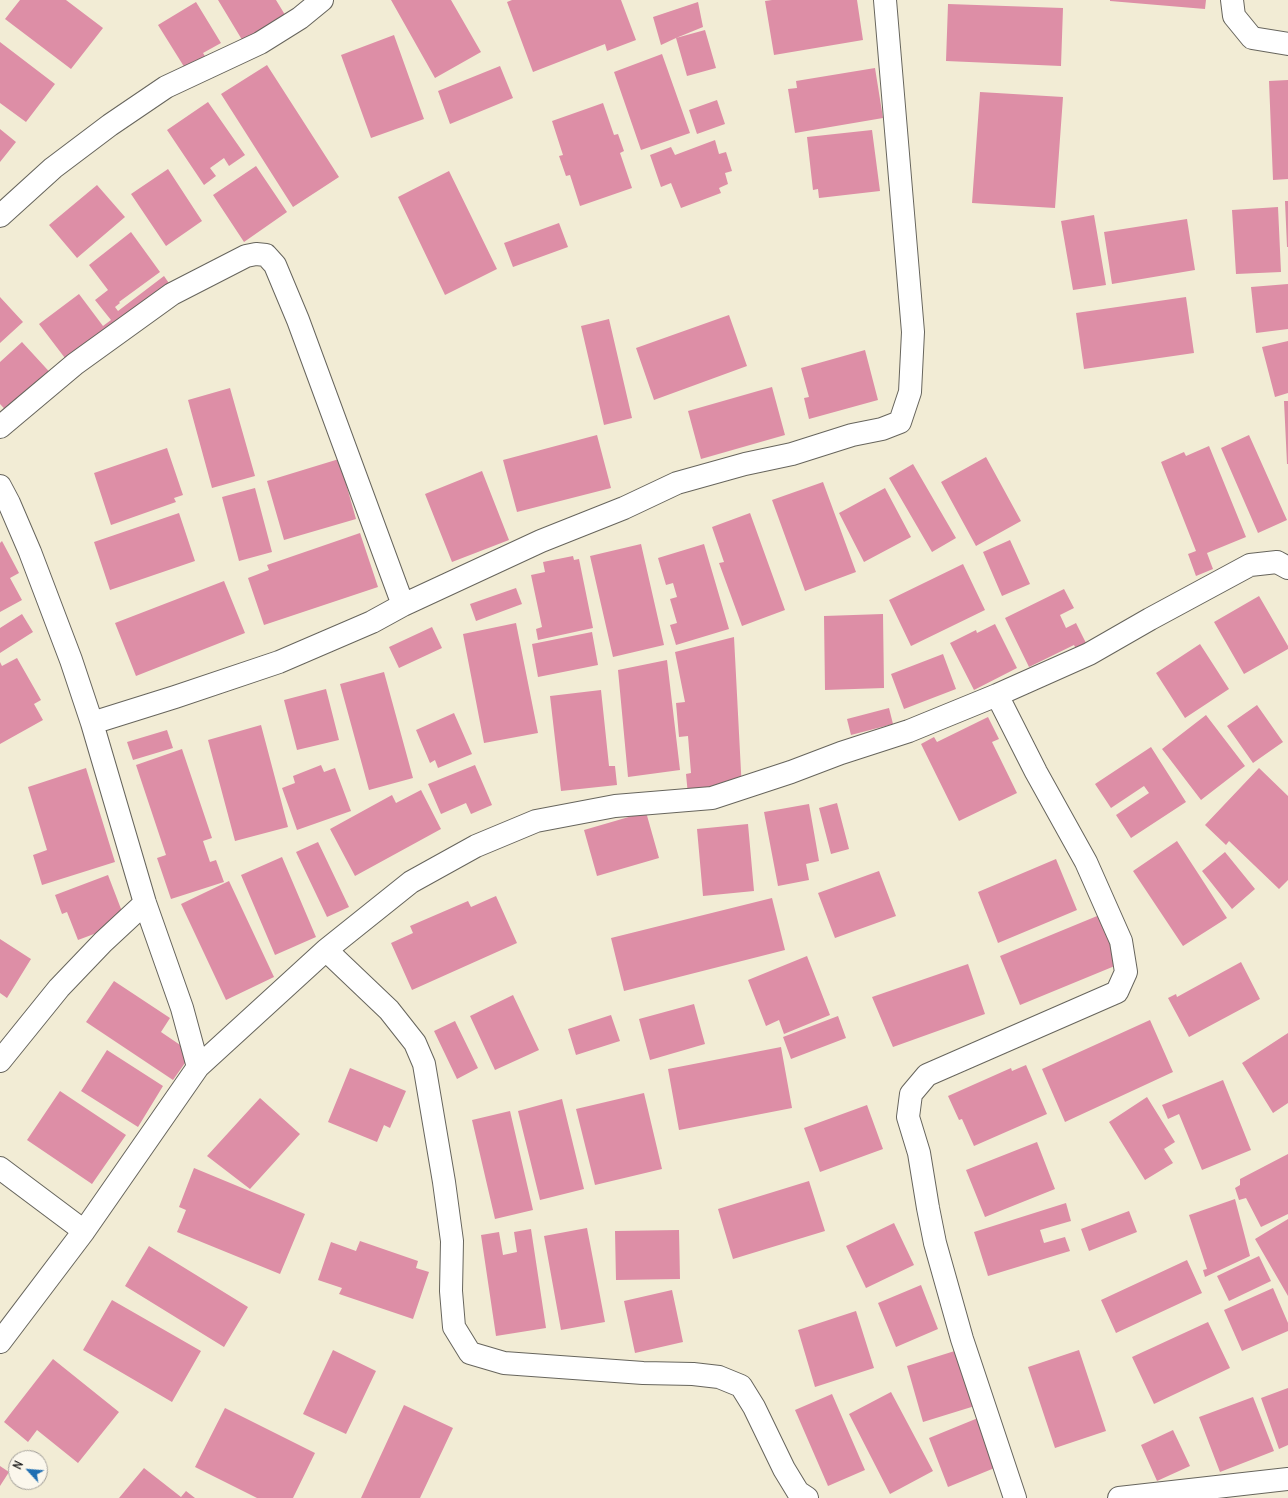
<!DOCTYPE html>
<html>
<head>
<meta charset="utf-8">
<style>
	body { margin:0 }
	#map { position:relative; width:1288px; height:1498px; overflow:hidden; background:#f2ecd5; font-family:Delius,sans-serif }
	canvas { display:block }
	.north { position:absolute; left:8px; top:1450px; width:40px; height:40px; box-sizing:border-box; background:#fbf7ec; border:1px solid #a29f99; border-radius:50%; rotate:296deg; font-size:11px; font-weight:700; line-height:16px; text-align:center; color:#1c1c1c }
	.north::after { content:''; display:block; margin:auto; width:14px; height:18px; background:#1f6fb2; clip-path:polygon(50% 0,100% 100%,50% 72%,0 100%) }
</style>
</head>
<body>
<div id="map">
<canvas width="1288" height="1498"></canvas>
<div class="north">N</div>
</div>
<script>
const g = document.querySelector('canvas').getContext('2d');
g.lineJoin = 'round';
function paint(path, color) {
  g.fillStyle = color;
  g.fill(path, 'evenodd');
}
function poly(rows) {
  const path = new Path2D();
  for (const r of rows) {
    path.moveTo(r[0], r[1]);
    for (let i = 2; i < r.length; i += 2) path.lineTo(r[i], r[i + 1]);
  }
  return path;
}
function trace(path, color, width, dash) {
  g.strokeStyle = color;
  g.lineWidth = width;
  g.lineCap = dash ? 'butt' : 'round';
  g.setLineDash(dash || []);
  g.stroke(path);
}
const building = poly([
	[20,0,66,0,103,28,71,69,5,19],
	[218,0,276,0,290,23,247,48],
	[391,0,451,0,481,52,435,78],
	[512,0,621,0,636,40,607,51,605,44,533,72,507,2],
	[772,0,857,0,863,40,774,55,765,1],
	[1110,0,1206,0,1205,9,1110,1],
	[196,2,221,43,203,53,208,61,188,73,158,25],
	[698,2,703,27,676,38,705,30,716,68,687,76,676,38,661,45,653,17],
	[948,4,1063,8,1061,66,946,61],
	[394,35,424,119,371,138,341,55],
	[0,42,55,84,26,122,0,103],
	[662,54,690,133,641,150,614,72],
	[267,65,339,177,293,207,221,94],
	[500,66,513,98,450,124,438,91],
	[875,68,883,118,795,133,788,89,797,88,796,81],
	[1288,80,1288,179,1273,180,1269,81],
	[980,92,1063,97,1055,208,972,203],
	[717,100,725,124,697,134,689,110],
	[208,102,245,155,229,166,224,158,210,168,216,176,204,185,167,130],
	[603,103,614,135,618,134,624,151,620,153,632,188,580,206,570,175,566,176,559,156,563,155,552,121],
	[0,129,16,142,0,162],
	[872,130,880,191,819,198,818,189,813,190,807,137],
	[715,140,719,154,726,152,732,171,725,173,728,184,719,188,721,193,681,208,671,183,661,187,650,155,671,147,675,155],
	[256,166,287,212,244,242,213,195],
	[168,169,202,221,166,246,131,194],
	[449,171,497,269,445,295,398,197],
	[97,185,125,217,77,258,49,225],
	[1285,201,1288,201,1288,247,1287,247],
	[1278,207,1281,272,1236,274,1232,210],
	[1094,215,1106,285,1073,290,1061,221],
	[1187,219,1195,270,1112,284,1104,232],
	[559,223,568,247,513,267,504,243],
	[131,232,160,272,119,302,120,303,115,307,118,311,164,276,173,289,71,366,39,324,79,294,103,326,111,320,95,300,108,290,89,265],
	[1288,284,1288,329,1256,333,1251,287],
	[0,297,23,322,0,343],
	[1186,297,1194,353,1084,369,1076,313],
	[729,315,747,366,654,400,636,348],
	[609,319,632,418,604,425,581,326],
	[1288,341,1288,393,1275,397,1262,347],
	[22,342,56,379,13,418,0,404,0,362],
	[865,350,878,400,809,419,804,398,809,397,801,368],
	[772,387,785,435,701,459,688,411],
	[230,388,255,476,212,488,188,400],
	[1284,401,1288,401,1288,464,1287,464],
	[597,435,611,488,517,512,503,460],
	[1249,435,1287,520,1258,533,1221,448],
	[1209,446,1246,537,1207,553,1213,569,1196,576,1188,554,1196,551,1161,462,1184,452,1186,456],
	[167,448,183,495,174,498,176,502,111,525,94,473],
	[986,457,1021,521,976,546,941,482],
	[339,459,356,519,284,540,267,481],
	[913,464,956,538,932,552,889,478],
	[482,471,509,540,452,562,425,494],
	[823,482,856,572,805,591,772,500],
	[255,488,272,552,239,561,222,497],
	[885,488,911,537,864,562,839,513],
	[179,513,195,561,110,590,94,542],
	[750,513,785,610,742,626,719,563,724,562,712,527],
	[360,533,378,587,264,625,248,578,269,570,267,565],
	[1010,540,1030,584,1002,596,983,552],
	[2,541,19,573,10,578,22,600,0,612,0,543],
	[641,544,664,645,613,657,590,556],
	[704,544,729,629,676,645,670,625,677,623,670,599,677,597,673,583,666,585,658,558],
	[573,556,574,560,579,559,593,628,538,640,536,629,542,627,531,575,545,572,543,562],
	[963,564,985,610,911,646,889,600],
	[224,581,245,633,136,676,115,623],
	[516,588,522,604,476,621,470,604],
	[1064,589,1074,608,1060,615,1066,628,1076,623,1087,645,1077,651,1074,645,1029,667,1005,618],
	[1259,596,1288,646,1288,649,1244,674,1214,622],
	[22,614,33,632,0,653,0,628],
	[883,614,884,688,825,690,824,616],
	[516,623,538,733,484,743,463,634],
	[995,624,1017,668,974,690,950,643,976,630,977,633],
	[432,627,442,648,399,668,389,647],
	[592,632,598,665,538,677,532,644],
	[734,637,742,791,688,795,686,774,691,773,688,736,679,737,676,703,685,702,675,652],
	[1200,644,1229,689,1185,718,1156,673],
	[943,654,956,689,904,709,891,674],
	[17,658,41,700,34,704,43,720,0,744,0,662,2,666],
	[667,660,680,770,628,777,618,670],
	[384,672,413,778,369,790,340,684],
	[326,689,339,740,297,750,284,700],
	[601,690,609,766,615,766,617,785,561,791,550,696],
	[1257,705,1283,742,1253,763,1227,726],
	[889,708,893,724,851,735,847,719],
	[454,713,472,754,438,768,435,760,430,763,416,730],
	[1206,715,1245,766,1201,800,1162,749],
	[988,717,999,739,992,742,1017,793,959,821,921,744,934,737,937,742],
	[261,725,288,827,235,841,208,740],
	[167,730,173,748,133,760,127,742],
	[1151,747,1186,802,1131,838,1116,815,1149,793,1144,786,1111,808,1095,784],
	[182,749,212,838,203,841,210,862,216,860,224,882,171,899,157,858,166,855,136,765],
	[321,765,324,772,335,768,351,811,297,830,282,788,295,783,293,776],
	[475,765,492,805,471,814,466,803,441,814,428,784],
	[86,768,115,862,42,885,33,855,47,850,28,787],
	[1259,768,1288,796,1288,880,1279,889,1229,841,1226,845,1205,825],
	[421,790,441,829,355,876,330,829,392,795,396,803],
	[837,803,849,849,831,854,819,808],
	[809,804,819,861,806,864,809,880,778,886,764,812],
	[646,812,659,858,597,876,584,830],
	[748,824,754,891,703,896,697,829],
	[1177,841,1227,918,1183,946,1133,871],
	[318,842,349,907,327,917,296,852],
	[1225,852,1255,889,1232,909,1202,871],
	[282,857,316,937,275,955,241,875],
	[1056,859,1077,910,998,943,978,892],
	[879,871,896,916,835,938,818,893],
	[108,875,126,922,78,940,67,912,62,914,55,895],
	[229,881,274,977,226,1000,181,904],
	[496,896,517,943,412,990,391,943,413,933,410,926,468,901,471,907],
	[772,898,785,950,624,991,611,938],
	[1102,914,1122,963,1020,1005,1000,956],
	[0,939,31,959,7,998,0,993],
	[807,956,830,1015,784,1034,779,1020,766,1026,748,980],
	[1241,962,1260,999,1189,1037,1168,998,1176,994,1177,997],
	[968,964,985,1014,893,1047,872,997],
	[114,981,170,1018,161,1032,192,1053,173,1080,86,1022],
	[513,995,539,1050,495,1070,470,1016],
	[694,1004,705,1044,650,1060,639,1019],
	[611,1015,620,1041,576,1055,568,1029],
	[838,1016,846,1038,791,1059,783,1037],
	[1150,1020,1173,1072,1065,1122,1042,1069],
	[455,1021,478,1068,457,1079,434,1031],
	[1288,1033,1288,1103,1273,1113,1242,1063],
	[781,1047,792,1108,679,1130,668,1069],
	[107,1050,163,1086,138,1127,81,1091],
	[1026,1065,1047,1114,974,1146,962,1119,959,1120,948,1096,1011,1068,1012,1071],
	[350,1068,406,1091,390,1128,384,1125,377,1142,328,1122],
	[1223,1080,1251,1150,1202,1170,1179,1114,1168,1119,1162,1105],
	[60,1091,126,1135,92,1184,27,1140],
	[644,1093,662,1169,595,1185,576,1109],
	[1147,1097,1175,1142,1164,1149,1173,1163,1145,1180,1109,1122],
	[260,1098,300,1134,250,1189,207,1156],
	[562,1099,584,1189,540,1200,518,1111],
	[867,1105,883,1149,820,1172,804,1128],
	[510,1111,533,1210,495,1219,472,1120],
	[1037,1142,1055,1189,985,1217,966,1170],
	[1288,1154,1288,1214,1261,1227,1246,1198,1239,1200,1235,1188,1240,1185,1240,1179],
	[194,1168,305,1214,280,1274,177,1232,186,1210,179,1207],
	[809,1181,825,1231,733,1259,718,1209],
	[1235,1199,1250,1256,1205,1277,1203,1270,1207,1269,1189,1215],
	[1066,1203,1071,1221,1040,1230,1044,1243,1065,1237,1070,1251,988,1276,974,1232],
	[1129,1211,1137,1232,1089,1251,1081,1229],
	[1288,1219,1288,1296,1255,1239],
	[894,1223,914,1265,866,1288,846,1246],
	[587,1228,605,1322,561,1330,544,1236],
	[531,1229,546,1328,496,1336,481,1235,499,1232,503,1255,517,1252,514,1232],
	[679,1230,680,1279,616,1280,615,1231],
	[360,1241,418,1261,416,1268,429,1272,413,1319,339,1294,342,1288,318,1280,331,1242,356,1251],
	[149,1246,248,1307,224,1347,125,1286],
	[1259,1256,1271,1281,1229,1301,1217,1276],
	[1187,1260,1202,1293,1116,1333,1101,1300],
	[921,1285,938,1329,896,1347,878,1303],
	[1273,1288,1288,1323,1288,1331,1242,1351,1224,1310],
	[672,1290,683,1342,635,1353,624,1301],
	[112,1300,201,1351,172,1402,83,1350],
	[856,1311,874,1368,815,1387,798,1330],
	[1208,1322,1230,1368,1154,1404,1132,1357],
	[961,1349,978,1405,923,1422,907,1366],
	[333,1350,376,1371,346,1434,303,1414],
	[1079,1350,1106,1431,1055,1448,1028,1367],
	[53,1359,119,1412,78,1463,37,1430,28,1442,4,1422],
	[1288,1388,1288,1445,1279,1449,1261,1398],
	[891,1392,933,1471,890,1494,849,1414],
	[832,1394,865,1470,828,1486,795,1410],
	[1253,1397,1274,1451,1220,1472,1199,1417],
	[404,1405,453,1428,420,1498,361,1498],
	[225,1408,315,1453,293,1498,257,1498,195,1467],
	[978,1418,997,1467,948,1487,929,1438],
	[1173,1430,1190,1466,1157,1481,1141,1445],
	[0,1466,9,1472,0,1486],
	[144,1468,181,1497,186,1491,195,1498,119,1498]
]);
const street = poly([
	[1232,0,1234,16,1252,38,1288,44],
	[0,216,53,168,110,125,166,87,260,43,300,18,322,0],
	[0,427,75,364,172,294,246,256,256,254,266,255,275,265,298,320,403,605],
	[0,486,9,503,30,552,71,660,92,723,145,903,182,1008,198,1067],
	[997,695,1036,772,1086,862,1121,941,1126,972,1117,992,927,1075,911,1094,908,1117,919,1153,928,1208,935,1243,962,1339,1015,1498],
	[92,723,175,697,279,662,372,622,403,605,541,541,624,508,677,483,745,464,792,454,852,435,882,429,900,422,910,392,913,332,885,0],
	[326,950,389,1010,415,1043,424,1064,444,1182,452,1241,451,1291,454,1327,470,1353,504,1363,643,1373,693,1374,719,1377,741,1386,754,1407,784,1469,798,1492,807,1498],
	[0,1061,59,988,103,942,145,903],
	[0,1168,84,1231],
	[0,1342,84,1231,198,1067,326,950,411,882,476,846,536,821,615,806,712,798,791,772,841,753,909,731,997,695,1089,654,1150,619,1250,565,1277,562,1288,568],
	[1119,1498,1288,1479]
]);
paint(building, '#dd8ea6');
trace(street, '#67655d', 24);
trace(street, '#fff', 22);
</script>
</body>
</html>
